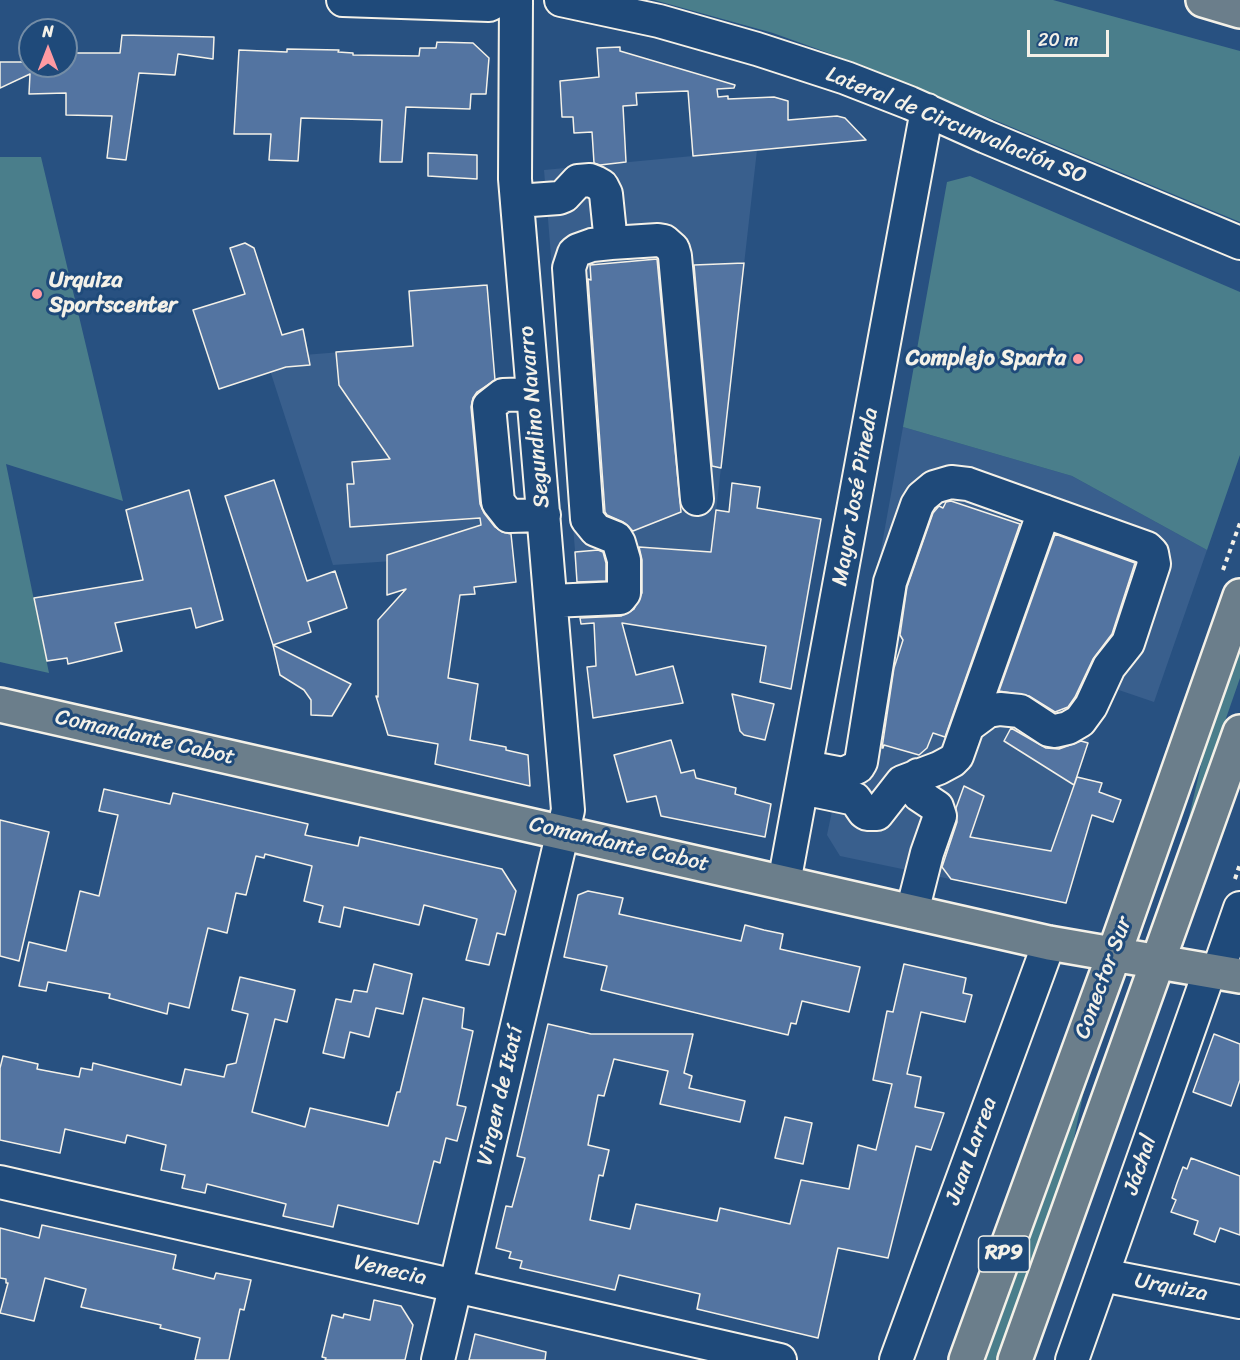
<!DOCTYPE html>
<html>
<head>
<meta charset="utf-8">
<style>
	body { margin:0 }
	#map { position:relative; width:1240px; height:1360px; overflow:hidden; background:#285181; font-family:Sriracha,sans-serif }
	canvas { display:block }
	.north { position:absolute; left:18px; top:18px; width:60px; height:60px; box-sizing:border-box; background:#1f4a7a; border:2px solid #748da6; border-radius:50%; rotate:0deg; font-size:16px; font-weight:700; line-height:24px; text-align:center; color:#f4f1e8 }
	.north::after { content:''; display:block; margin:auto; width:21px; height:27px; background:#ff9aa2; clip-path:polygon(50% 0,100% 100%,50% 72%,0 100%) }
	.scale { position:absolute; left:1027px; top:30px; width:82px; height:27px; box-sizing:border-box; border:3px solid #f4f1e8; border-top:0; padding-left:8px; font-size:18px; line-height:21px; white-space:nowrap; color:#f4f1e8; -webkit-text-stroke:4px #1f4a7a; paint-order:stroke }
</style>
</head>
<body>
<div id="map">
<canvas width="1240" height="1360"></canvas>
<div class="north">N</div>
<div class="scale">20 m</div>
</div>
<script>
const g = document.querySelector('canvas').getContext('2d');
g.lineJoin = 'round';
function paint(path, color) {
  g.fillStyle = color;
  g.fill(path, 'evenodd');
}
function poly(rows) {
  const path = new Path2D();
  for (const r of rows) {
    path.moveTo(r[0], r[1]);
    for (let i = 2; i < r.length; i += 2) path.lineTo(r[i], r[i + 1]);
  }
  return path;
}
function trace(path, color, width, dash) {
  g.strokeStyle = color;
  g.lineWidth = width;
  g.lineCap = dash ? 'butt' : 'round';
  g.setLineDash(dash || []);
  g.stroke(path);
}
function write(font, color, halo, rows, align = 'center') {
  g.font = font + ' Sriracha,sans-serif';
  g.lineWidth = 6;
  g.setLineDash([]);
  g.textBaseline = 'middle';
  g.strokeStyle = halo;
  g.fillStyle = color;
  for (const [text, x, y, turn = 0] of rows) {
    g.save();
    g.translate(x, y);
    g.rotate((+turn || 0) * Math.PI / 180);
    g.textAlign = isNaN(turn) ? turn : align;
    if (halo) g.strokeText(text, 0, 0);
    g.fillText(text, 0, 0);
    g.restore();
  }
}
const built = poly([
	[757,150,702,635,621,622,581,624,544,170],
	[491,340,512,553,333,565,266,358],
	[903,427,1072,476,1207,550,1154,702,1107,686,1036,897,840,856,827,835,847,740]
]);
const green = poly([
	[654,0,1053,0,1240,51,1240,222,862,65,773,33],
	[0,157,41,157,123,501,6,464,49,673,0,662],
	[970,176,1240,292,1240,455,1207,550,1072,476,903,427,947,182],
	[1240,650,1240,678,1168,885,1186,830,1204,752],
	[1095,1060,1083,1095,1072,1148,996,1360,986,1360]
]);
const building = poly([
	[122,35,214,37,213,59,178,54,175,75,139,73,126,160,107,158,112,116,66,115,66,93,29,94,30,74,0,88,0,62,30,62,30,66,66,66,66,53,120,53,122,35],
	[437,42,473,43,489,58,486,94,471,94,470,109,406,107,402,162,380,162,382,120,301,118,298,161,269,160,271,134,234,134,239,50,287,52,287,49,339,50,338,52,353,53,353,55,419,56,420,48,436,48,437,42],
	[620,47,620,51,735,85,734,88,717,89,718,97,728,96,728,99,774,97,788,101,788,120,837,116,845,118,866,140,693,156,688,91,636,93,637,105,623,106,626,162,600,165,594,163,592,132,574,133,573,117,562,117,560,81,599,77,597,48,620,47],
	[428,153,477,155,477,179,428,176,428,153],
	[245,243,254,248,282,335,303,329,310,365,286,367,219,389,193,310,245,294,230,248,245,243],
	[657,259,681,512,633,531,623,522,607,515,605,512,588,279,591,280,590,265,657,259],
	[744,263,721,468,712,466,694,265,744,263],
	[487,285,495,380,477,392,473,398,471,407,480,504,484,513,495,527,502,532,511,534,516,582,474,587,475,594,460,595,448,678,478,684,470,740,506,747,506,750,528,755,530,786,435,764,438,744,388,735,376,696,378,697,378,620,406,589,387,595,387,555,481,525,480,518,350,527,347,484,354,484,352,462,390,459,339,385,336,352,413,346,409,291,487,285],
	[274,480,307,581,335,571,347,608,308,622,311,632,273,645,225,496,274,480],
	[732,483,760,487,757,508,821,519,791,689,760,682,766,646,622,623,636,675,673,666,683,703,593,718,587,667,596,666,594,623,581,624,580,618,621,616,634,609,642,593,642,560,639,547,711,552,716,510,729,512,732,483],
	[189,490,223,620,196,628,191,608,115,623,122,651,68,664,67,658,47,661,34,598,143,580,126,510,189,490],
	[951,501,1020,524,945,737,933,733,927,748,919,755,884,745,883,748,882,748,894,668,903,640,900,635,907,587,933,513,939,506,943,508,946,502,951,501],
	[1055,534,1135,563,1112,634,1093,659,1075,697,1068,707,1055,712,1029,696,999,691,1055,534],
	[598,550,603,552,606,563,606,581,577,582,575,552,598,550],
	[273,645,351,684,332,716,311,715,311,700,304,690,280,675,273,645],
	[732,694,774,704,765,740,744,735,740,731,732,694],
	[1011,728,1046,748,1059,749,1081,741,1088,743,1074,785,1004,741,1011,728],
	[671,740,681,773,694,770,696,778,736,788,735,794,771,804,765,837,661,816,656,796,627,802,614,755,671,740],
	[1077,777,1102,783,1099,792,1121,800,1113,822,1092,815,1066,903,951,879,942,867,957,822,956,808,964,786,984,796,970,837,1051,851,1077,777],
	[104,789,170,804,173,793,308,824,305,835,358,846,360,837,502,869,516,891,505,935,497,933,489,965,466,960,477,919,424,905,419,925,344,907,340,927,319,922,323,906,304,901,312,866,265,854,264,858,256,856,246,895,236,893,227,933,208,928,189,1008,169,1003,167,1014,109,998,110,994,48,982,46,991,19,986,29,942,66,951,80,891,99,896,118,815,99,811,104,789],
	[0,820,49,832,19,961,0,956,0,820],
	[588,891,623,898,619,914,741,941,745,925,764,930,783,934,780,949,860,967,849,1012,802,1001,796,1024,791,1023,788,1035,601,990,607,966,564,957,578,895,588,891],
	[374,964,412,974,403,1014,376,1008,369,1037,350,1032,344,1058,323,1053,336,999,351,1002,354,990,367,992,374,964],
	[904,964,966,978,963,993,972,995,965,1022,921,1012,907,1074,921,1077,915,1107,944,1113,931,1150,916,1146,888,1258,838,1248,818,1338,697,1309,700,1294,619,1275,615,1290,520,1268,522,1261,509,1258,511,1252,496,1248,506,1206,512,1207,525,1158,517,1156,548,1024,591,1034,693,1034,684,1073,692,1076,689,1088,745,1101,740,1122,660,1104,668,1071,614,1059,604,1096,598,1095,588,1145,609,1150,603,1176,599,1175,590,1220,630,1229,636,1204,717,1221,720,1208,790,1224,801,1180,849,1189,858,1145,876,1150,892,1084,873,1080,887,1011,893,1012,904,964],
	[240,977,295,990,287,1022,275,1019,252,1112,305,1127,310,1108,388,1126,397,1092,400,1092,423,998,464,1008,462,1028,473,1031,457,1105,466,1107,457,1141,446,1138,440,1163,434,1161,418,1224,338,1205,333,1227,283,1216,286,1204,207,1184,205,1193,182,1188,185,1175,161,1170,166,1145,127,1135,125,1143,65,1129,60,1153,0,1140,0,1068,3,1056,38,1064,37,1069,79,1077,81,1068,92,1070,93,1063,181,1085,185,1069,224,1077,227,1065,236,1063,248,1014,232,1010,240,977],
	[1214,1034,1240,1044,1240,1080,1231,1106,1193,1092,1214,1034],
	[785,1117,812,1123,803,1164,775,1158,785,1117],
	[1191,1158,1240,1176,1240,1235,1220,1228,1215,1242,1194,1234,1198,1221,1171,1212,1176,1200,1172,1198,1177,1183,1183,1167,1187,1169,1191,1158],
	[42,1225,176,1255,173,1269,214,1279,216,1273,251,1280,244,1310,240,1309,229,1360,195,1360,200,1338,160,1328,161,1325,81,1307,86,1289,45,1278,34,1321,0,1313,8,1283,6,1283,6,1279,0,1278,0,1228,39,1238,42,1225],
	[374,1300,401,1306,413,1325,405,1360,325,1360,326,1358,322,1357,332,1315,343,1318,344,1314,370,1320,374,1300],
	[475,1334,546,1352,545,1360,469,1360,475,1334]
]);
const path = poly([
	[1223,570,1240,523],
	[1235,879,1240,864]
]);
const minor = poly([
	[343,0,489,5,498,0],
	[561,0,659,21,757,49,846,78,910,103,986,137,1240,243],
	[517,201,559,198,564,196,578,181,590,180,595,182,602,186,606,194,611,243,592,245,578,250,574,253,569,268,587,519,596,530,616,538,619,543,624,560,624,593,620,598,551,601],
	[611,243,658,240,664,241,673,249,675,256,697,499],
	[533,394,503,395,489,406,498,502,509,516,544,515],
	[806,767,843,774,858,767,861,762,890,582,917,505,922,497,934,487,951,482,968,484,1147,548,1152,553,1154,564,1128,643,1109,667,1091,706,1080,721,1068,728,1055,731,1049,730,1020,711,1000,709,988,711,969,725],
	[802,788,855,799,864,812,867,814,877,814,902,782,939,768,952,761,957,756,1044,511],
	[784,883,927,110],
	[912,912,927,853,940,816,937,807,919,795,917,787,918,775],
	[1218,971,1240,908],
	[0,1182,780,1360],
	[1102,1275,1240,1302],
	[438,1360,568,810,515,179,516,0],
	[896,1360,1049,943],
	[1072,1360,1210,970]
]);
const major = poly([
	[0,705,1049,943,1240,976],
	[966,1360,1114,954,1240,596],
	[1015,1360,1240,732]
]);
const highway = poly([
	[1203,0,1240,11]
]);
const markers = [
	[37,294,6,"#ff9aa2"],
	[1078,359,6,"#ff9aa2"]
];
const shields = [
	[1004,1254,51]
];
const shieldNames = [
	["RP9",1004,1254]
];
const streetNames = [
	["Lateral de Circunvalación SO",956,126,22],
	["Segundino Navarro",535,417,-95],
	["Mayor José Pineda",856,497,-80],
	["Comandante Cabot",145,738,13],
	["Comandante Cabot",619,845,13],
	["Conector Sur",1104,978,-70],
	["Virgen de Itatí",501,1096,-77],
	["Juan Larrea",972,1151,-70],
	["Jáchal",1141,1165,-71],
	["Venecia",390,1271,13],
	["Urquiza",1171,1288,11]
];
const poiNames = [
	["Urquiza",49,281],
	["Sportscenter",49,306],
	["Complejo Sparta",1066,359,"right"]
];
paint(built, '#395f8d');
paint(green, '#4a7e8b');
paint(building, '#5374a1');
trace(building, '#f4f1e8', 1.5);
trace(minor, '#f4f1e8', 36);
trace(major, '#f4f1e8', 38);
trace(highway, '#f4f1e8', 38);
trace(path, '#f4f1e8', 4, [4.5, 4.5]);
trace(minor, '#1f4a7a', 32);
trace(major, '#6b7e8b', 33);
trace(highway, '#6b7e8b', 33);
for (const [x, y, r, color] of markers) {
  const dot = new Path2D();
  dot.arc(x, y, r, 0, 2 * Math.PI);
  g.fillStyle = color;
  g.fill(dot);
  trace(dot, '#1f4a7a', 2);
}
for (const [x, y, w] of shields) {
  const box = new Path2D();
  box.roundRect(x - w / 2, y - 18, w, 36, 4.5);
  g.fillStyle = '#1f4a7a';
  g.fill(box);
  trace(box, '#f4f1e8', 1.5);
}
write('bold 21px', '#f4f1e8', null, shieldNames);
write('22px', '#f4f1e8', '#1f4a7a', streetNames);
write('bold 22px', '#f4f1e8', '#1f4a7a', poiNames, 'left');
</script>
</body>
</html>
